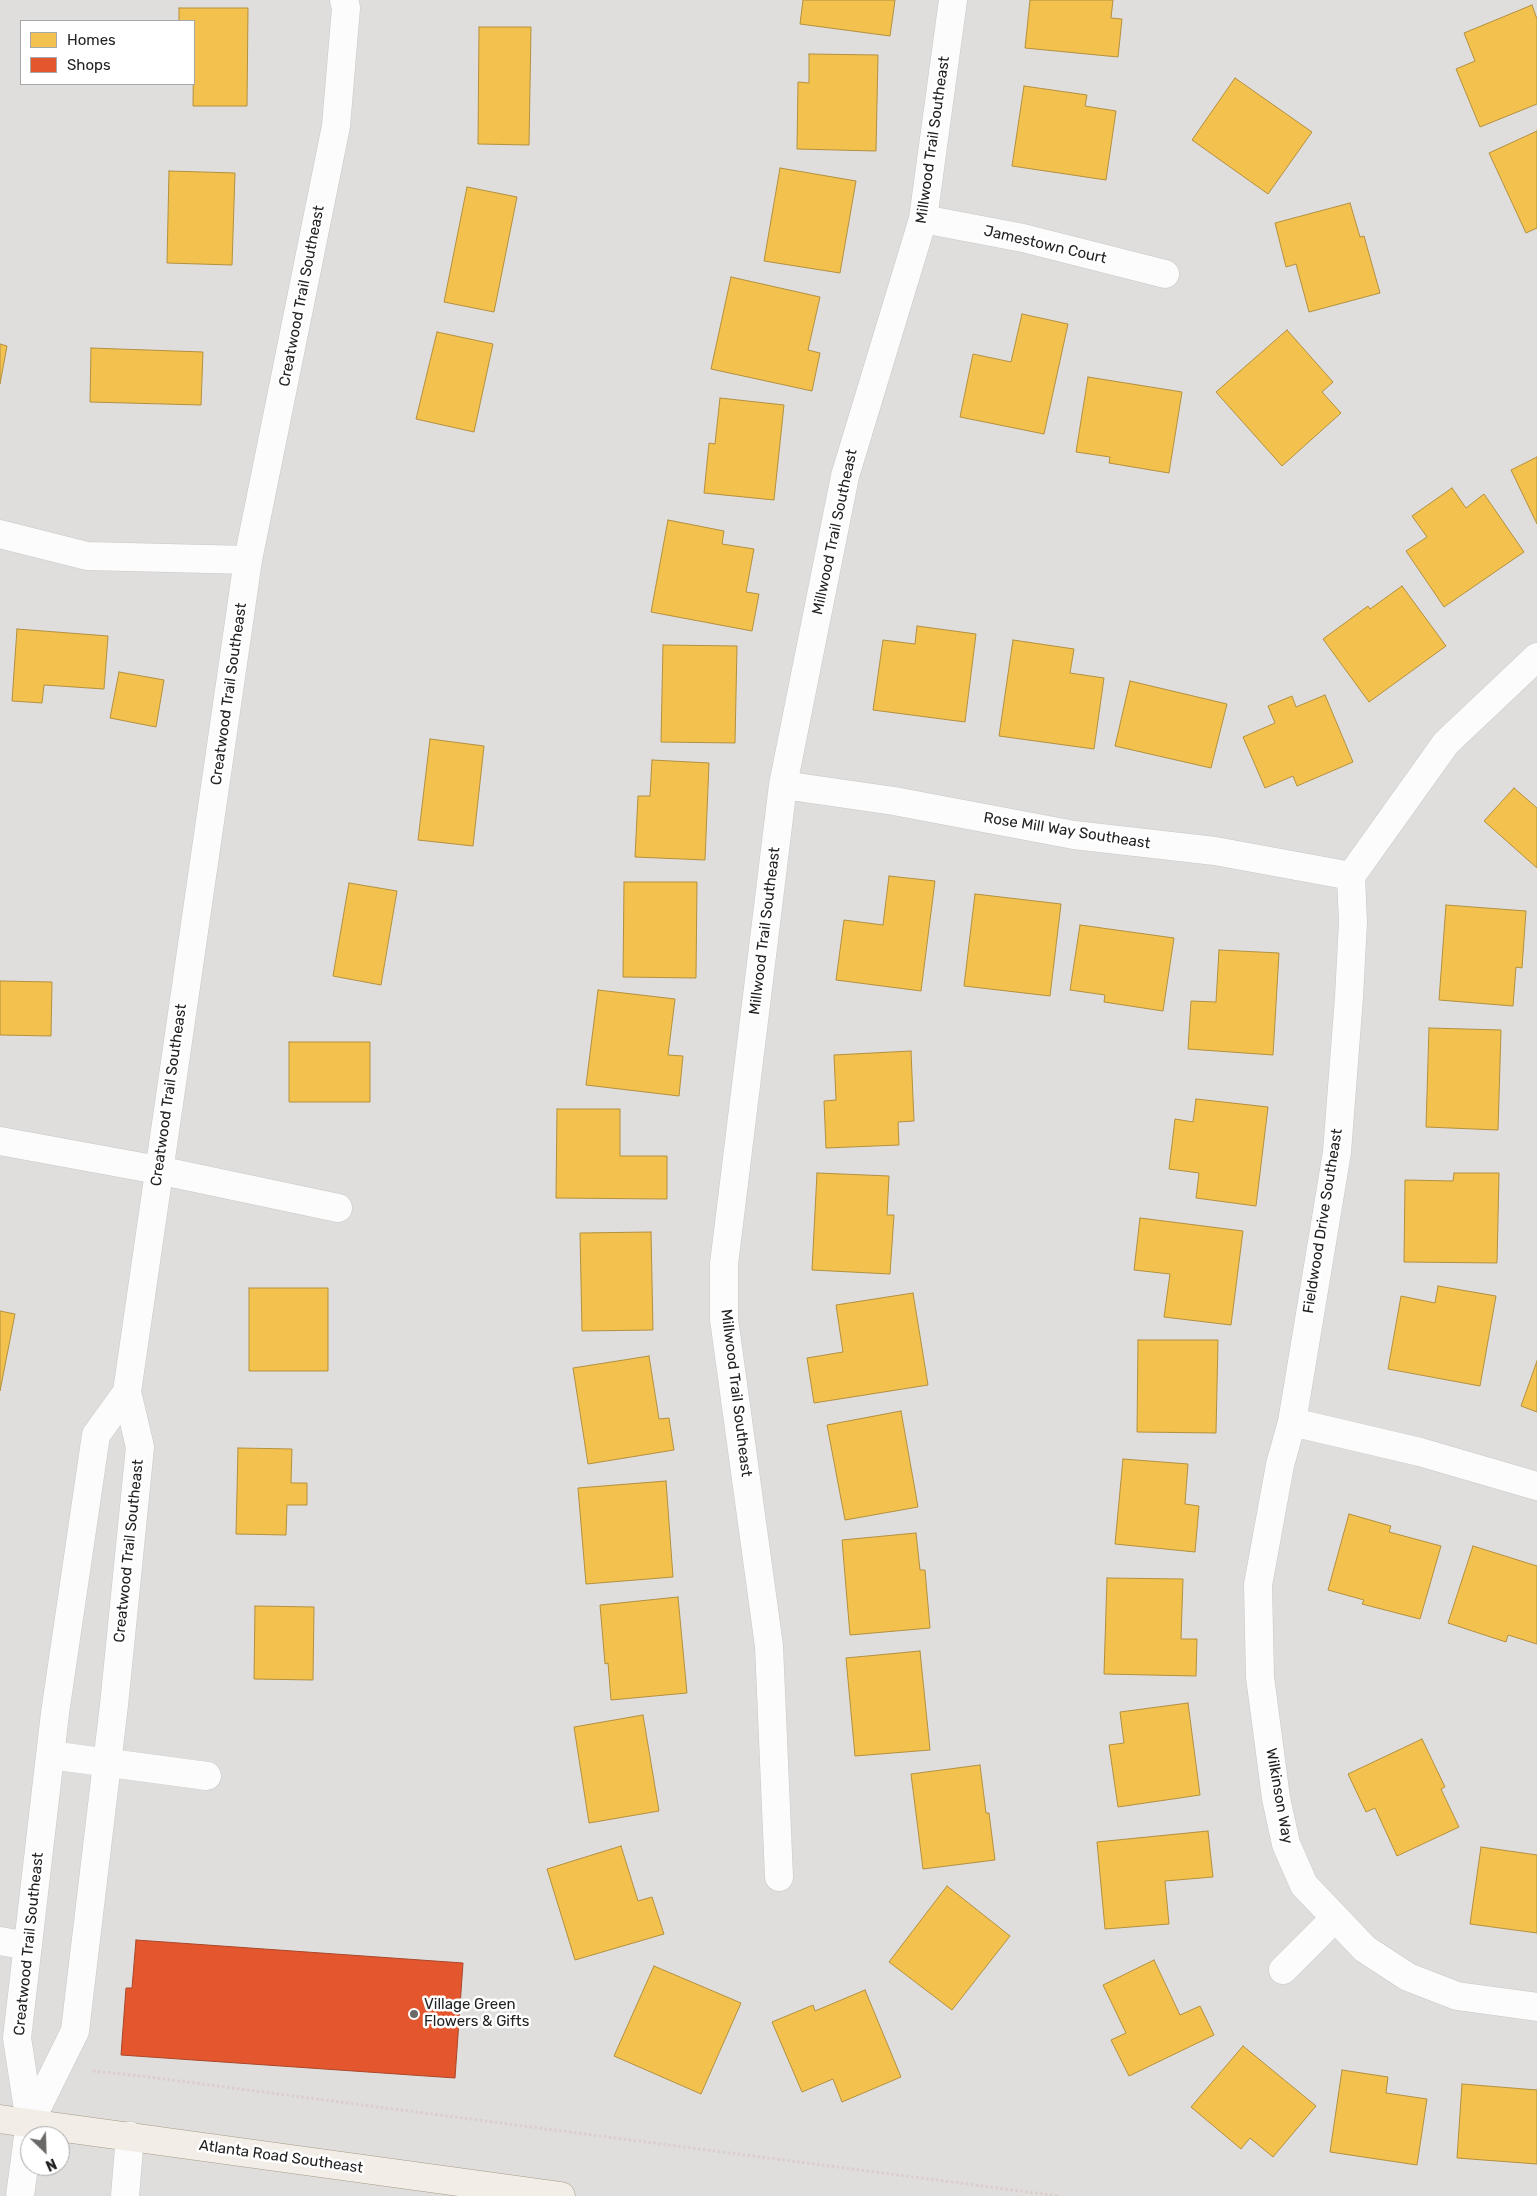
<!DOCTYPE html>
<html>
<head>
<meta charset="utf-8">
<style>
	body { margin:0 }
	#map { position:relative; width:1537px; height:2196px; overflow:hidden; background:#f0eeeb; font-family:Rubik,sans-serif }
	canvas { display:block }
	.legend { position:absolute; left:20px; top:20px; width:175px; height:65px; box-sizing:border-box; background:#fff; border:1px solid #a7a7a7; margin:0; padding:6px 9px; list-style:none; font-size:15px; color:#222 }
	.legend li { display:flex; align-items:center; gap:10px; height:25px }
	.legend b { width:25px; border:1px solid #a7a7a7 }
	.north { position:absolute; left:20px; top:2126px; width:50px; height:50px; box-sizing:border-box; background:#fff; border:1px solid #a7a7a7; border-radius:50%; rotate:156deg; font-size:14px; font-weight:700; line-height:20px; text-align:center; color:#222 }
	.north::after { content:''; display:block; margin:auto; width:18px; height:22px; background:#6a6968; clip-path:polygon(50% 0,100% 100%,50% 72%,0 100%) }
</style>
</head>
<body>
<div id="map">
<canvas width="1537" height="2196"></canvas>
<ul class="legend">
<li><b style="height:14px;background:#f2c14e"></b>Homes</li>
<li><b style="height:14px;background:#e4572e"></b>Shops</li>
</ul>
<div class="north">N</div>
</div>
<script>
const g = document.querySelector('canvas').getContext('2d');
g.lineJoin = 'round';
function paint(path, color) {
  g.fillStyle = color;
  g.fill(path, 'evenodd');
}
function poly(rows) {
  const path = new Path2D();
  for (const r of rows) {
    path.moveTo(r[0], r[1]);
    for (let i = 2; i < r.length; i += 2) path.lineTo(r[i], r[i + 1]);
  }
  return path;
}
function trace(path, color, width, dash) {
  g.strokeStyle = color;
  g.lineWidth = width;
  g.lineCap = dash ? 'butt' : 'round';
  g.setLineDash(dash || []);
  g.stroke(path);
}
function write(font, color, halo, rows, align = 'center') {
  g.font = font + ' Rubik,sans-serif';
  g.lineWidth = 5;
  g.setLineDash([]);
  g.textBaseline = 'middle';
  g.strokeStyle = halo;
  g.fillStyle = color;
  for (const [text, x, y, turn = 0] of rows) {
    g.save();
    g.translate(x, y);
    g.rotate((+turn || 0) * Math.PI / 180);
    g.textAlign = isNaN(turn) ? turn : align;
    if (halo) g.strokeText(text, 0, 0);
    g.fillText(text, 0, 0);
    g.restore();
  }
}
const residential = poly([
	[0,0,1537,0,1537,2196,0,2196],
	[21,21,194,21,194,84,21,84],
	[30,2136,60,2136,60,2166,30,2166]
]);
const homes = poly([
	[803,0,895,0,890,36,800,24,803,0],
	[1030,0,1113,0,1111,18,1122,19,1118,57,1025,48,1030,0],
	[1532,5,1537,19,1537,104,1480,127,1456,69,1475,61,1464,33,1532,5],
	[179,8,248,8,247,106,193,106,194,21,179,21,179,8],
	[479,27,531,27,529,145,478,144,479,27],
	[809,54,878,55,876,151,797,149,798,82,809,83,809,54],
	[1235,78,1312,132,1268,194,1192,140,1235,78],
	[1024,86,1087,95,1085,106,1116,111,1106,180,1012,166,1024,86],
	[1537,131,1537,228,1526,233,1489,153,1537,131],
	[780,168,856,181,840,273,764,261,780,168],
	[169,171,235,173,232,265,167,263,169,171],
	[467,187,517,197,494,312,444,302,467,187],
	[1350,203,1360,237,1364,236,1380,293,1309,312,1296,264,1286,267,1275,223,1350,203],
	[731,277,820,297,808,350,820,353,812,391,711,369,731,277],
	[1022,314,1068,324,1044,434,960,417,973,354,1011,362,1022,314],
	[1287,330,1333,382,1322,392,1341,413,1282,466,1216,392,1287,330],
	[437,332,493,344,474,432,416,419,437,332],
	[0,344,7,346,0,384,0,344],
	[91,348,203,352,201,405,90,402,91,348],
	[1088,377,1182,392,1169,473,1109,463,1110,457,1076,452,1088,377],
	[720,398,784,405,774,500,704,493,709,443,715,444,720,398],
	[1537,457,1537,524,1511,470,1537,457],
	[1452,488,1466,508,1484,494,1524,552,1444,607,1406,551,1427,537,1412,516,1452,488],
	[668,520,724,531,722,544,754,549,746,592,759,594,752,631,651,612,668,520],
	[1402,586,1446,646,1369,702,1323,639,1368,606,1370,609,1402,586],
	[917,626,976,634,965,722,873,710,883,640,915,644,917,626],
	[17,629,108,636,104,689,44,685,42,703,12,701,17,629],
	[1013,640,1074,649,1070,673,1104,678,1094,749,999,736,1013,640],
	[663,645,737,646,735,743,661,742,663,645],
	[119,672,164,680,156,727,110,718,119,672],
	[1130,681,1227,704,1211,768,1115,746,1130,681],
	[1325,695,1353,762,1297,786,1293,776,1265,788,1243,737,1275,723,1268,706,1292,696,1296,707,1325,695],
	[430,739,484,746,473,846,418,840,430,739],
	[652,760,709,763,705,860,635,857,638,796,650,796,652,760],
	[1514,788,1537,808,1537,868,1484,821,1514,788],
	[889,876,935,881,921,991,836,980,844,920,883,925,889,876],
	[624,882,697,882,696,978,623,977,624,882],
	[349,883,397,891,381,985,333,976,349,883],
	[975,894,1061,904,1050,996,964,986,975,894],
	[1446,905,1526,911,1522,968,1516,967,1513,1006,1439,1000,1446,905],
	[1080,925,1174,938,1163,1011,1104,1002,1105,995,1070,990,1080,925],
	[1219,950,1279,953,1273,1055,1188,1049,1191,1001,1216,1002,1219,950],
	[0,981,52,982,51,1036,0,1035,0,981],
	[598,990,675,999,668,1055,683,1056,679,1096,586,1085,598,990],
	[1429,1028,1501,1030,1498,1130,1426,1127,1429,1028],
	[289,1042,370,1042,370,1102,289,1102,289,1042],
	[911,1051,914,1121,898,1122,899,1145,826,1148,824,1101,836,1100,834,1055,911,1051],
	[1196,1099,1268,1107,1256,1206,1196,1198,1199,1173,1169,1169,1175,1119,1193,1122,1196,1099],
	[557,1109,620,1109,620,1156,667,1156,667,1199,556,1198,557,1109],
	[817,1173,889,1176,887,1215,894,1215,890,1274,812,1270,817,1173],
	[1454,1173,1499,1173,1497,1263,1404,1262,1405,1180,1453,1181,1454,1173],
	[1140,1218,1243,1231,1231,1325,1164,1317,1170,1274,1134,1270,1140,1218],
	[651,1232,653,1330,582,1331,580,1233,651,1232],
	[1438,1286,1496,1296,1480,1386,1388,1369,1401,1296,1435,1303,1438,1286],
	[249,1288,328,1288,328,1371,249,1371,249,1288],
	[913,1293,928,1385,814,1403,807,1358,843,1352,836,1305,913,1293],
	[0,1311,15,1314,0,1391,0,1311],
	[1138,1340,1218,1340,1216,1433,1137,1432,1138,1340],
	[649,1356,659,1419,669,1418,674,1450,588,1464,573,1368,649,1356],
	[1537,1361,1537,1412,1521,1406,1537,1361],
	[901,1411,918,1507,845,1520,827,1425,901,1411],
	[238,1448,292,1449,291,1483,307,1483,307,1505,287,1505,286,1535,236,1534,238,1448],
	[1123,1459,1188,1464,1185,1504,1199,1506,1195,1552,1115,1544,1123,1459],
	[666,1481,673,1577,586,1584,578,1488,666,1481],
	[1349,1514,1391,1526,1389,1532,1441,1546,1420,1619,1362,1604,1364,1600,1328,1590,1349,1514],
	[916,1533,920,1570,925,1570,930,1628,850,1635,842,1540,916,1533],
	[1473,1546,1537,1566,1537,1644,1508,1635,1506,1642,1448,1623,1473,1546],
	[1107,1578,1183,1579,1181,1639,1197,1639,1196,1676,1104,1674,1107,1578],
	[678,1597,687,1693,611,1700,608,1663,605,1664,600,1605,678,1597],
	[255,1606,314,1607,313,1680,254,1679,255,1606],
	[920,1651,930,1750,855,1756,846,1658,920,1651],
	[1188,1703,1200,1795,1118,1807,1109,1745,1124,1743,1120,1712,1188,1703],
	[643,1715,659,1811,589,1823,574,1727,643,1715],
	[1422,1739,1445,1787,1441,1789,1459,1827,1397,1856,1375,1808,1366,1812,1348,1774,1422,1739],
	[980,1765,986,1813,989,1813,995,1860,923,1869,911,1774,980,1765],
	[1208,1831,1213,1877,1165,1881,1169,1924,1105,1929,1097,1842,1208,1831],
	[621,1846,638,1901,652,1897,664,1934,575,1960,547,1869,621,1846],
	[1481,1847,1537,1855,1537,1933,1470,1924,1481,1847],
	[947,1886,1010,1936,952,2010,889,1962,947,1886],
	[1154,1960,1180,2015,1200,2006,1214,2035,1129,2076,1111,2040,1126,2033,1103,1985,1154,1960],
	[654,1966,741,2003,701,2094,614,2056,654,1966],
	[865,1990,901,2077,842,2102,833,2079,802,2092,772,2022,813,2005,815,2011,865,1990],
	[1243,2046,1316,2106,1273,2157,1250,2138,1241,2149,1191,2107,1243,2046],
	[1342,2070,1388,2077,1386,2093,1427,2099,1417,2165,1330,2152,1342,2070],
	[1462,2084,1537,2090,1537,2164,1457,2158,1462,2084]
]);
const shops = poly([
	[136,1940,463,1963,455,2078,121,2055,126,1988,132,1988,136,1940]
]);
const path = poly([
	[93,2071,141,2076,1059,2196]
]);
const minor = poly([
	[923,219,1023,238,1165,274],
	[0,534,87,556,248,560],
	[1537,657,1446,743,1351,876,1353,922,1349,997,1337,1152,1292,1422,1280,1465,1258,1585,1260,1677,1276,1798,1286,1844,1304,1885,1365,1949,1408,1977,1457,1996,1537,2007],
	[783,785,894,801,1074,835,1215,851,1351,876],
	[0,1141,158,1170,338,1208],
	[1292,1422,1420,1452,1537,1486],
	[50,1755,207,1776],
	[779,1877,769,1646,724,1319,724,1264,783,785,845,476,923,219,953,0],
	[0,1941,28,1946],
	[1283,1970,1334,1919],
	[30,2122,75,2031,114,1705,140,1447,127,1392,248,560,336,126,346,8,344,0],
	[20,2196,30,2122,17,2038,55,1713,96,1435,127,1392],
	[125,2196,130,2136]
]);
const major = poly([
	[0,2119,561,2196]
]);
const markers = [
	[414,2014,5,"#6a6968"]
];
const streetNames = [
	["Millwood Trail Southeast",933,140,-82],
	["Jamestown Court",1045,245,13],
	["Creatwood Trail Southeast",302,296,-79],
	["Millwood Trail Southeast",835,532,-78],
	["Creatwood Trail Southeast",229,694,-82],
	["Rose Mill Way Southeast",1067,831,9],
	["Millwood Trail Southeast",765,931,-83],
	["Creatwood Trail Southeast",169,1095,-82],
	["Fieldwood Drive Southeast",1323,1221,-81],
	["Millwood Trail Southeast",736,1393,83],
	["Creatwood Trail Southeast",129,1551,-84],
	["Wilkinson Way",1279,1796,80],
	["Creatwood Trail Southeast",29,1944,-84],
	["Atlanta Road Southeast",281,2157,8]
];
const poiNames = [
	["Village Green",424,2005],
	["Flowers & Gifts",424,2022]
];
paint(residential, '#dfdedc');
paint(homes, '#f2c14e');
trace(homes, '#b49141', 1);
paint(shops, '#e4572e');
trace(shops, '#aa472a', 1);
trace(minor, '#c9c8c7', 29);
trace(major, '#a79c86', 29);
trace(path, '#dccecd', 3, [2.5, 2.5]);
trace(minor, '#fdfcfc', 28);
trace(major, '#f3ede7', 28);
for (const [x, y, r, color] of markers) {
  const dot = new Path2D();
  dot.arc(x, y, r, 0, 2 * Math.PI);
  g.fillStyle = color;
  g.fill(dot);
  trace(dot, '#fff', 2);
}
write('15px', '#222', '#fff', streetNames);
write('15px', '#222', '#fff', poiNames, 'left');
</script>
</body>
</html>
